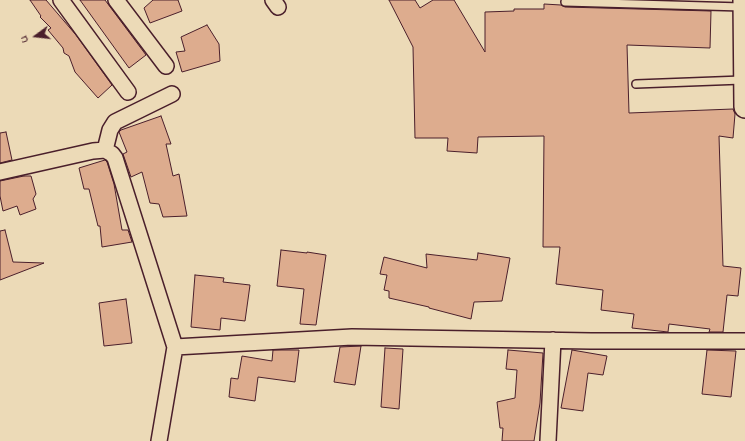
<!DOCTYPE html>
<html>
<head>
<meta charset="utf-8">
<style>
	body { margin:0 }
	#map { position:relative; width:745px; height:441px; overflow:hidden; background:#ecdab7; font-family:"Indie Flower",sans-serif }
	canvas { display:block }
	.north { position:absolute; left:16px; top:16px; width:40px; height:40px; -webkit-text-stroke:3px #ecdab7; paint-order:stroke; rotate:255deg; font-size:11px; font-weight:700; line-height:16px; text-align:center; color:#4a1f2b }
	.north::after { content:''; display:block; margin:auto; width:14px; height:18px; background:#4a1f2b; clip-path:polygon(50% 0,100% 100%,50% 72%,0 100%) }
</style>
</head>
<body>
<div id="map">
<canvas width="745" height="441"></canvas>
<div class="north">U</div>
</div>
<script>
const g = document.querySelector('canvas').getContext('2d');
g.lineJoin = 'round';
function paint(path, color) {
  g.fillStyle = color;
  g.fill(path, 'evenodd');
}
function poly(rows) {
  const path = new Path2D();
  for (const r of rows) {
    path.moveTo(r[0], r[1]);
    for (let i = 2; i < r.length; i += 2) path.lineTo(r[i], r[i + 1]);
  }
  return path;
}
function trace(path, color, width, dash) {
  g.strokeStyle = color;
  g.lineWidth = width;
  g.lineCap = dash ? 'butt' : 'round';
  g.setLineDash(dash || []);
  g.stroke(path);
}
const building = poly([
	[30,0,46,0,76,35,112,85,98,98,75,72,69,56,64,53,63,48,48,30,51,28,40,17,41,16,30,0],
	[80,0,105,0,146,55,129,68,80,0],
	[153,0,178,0,182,11,150,23,144,8,153,0],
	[389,0,415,0,420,8,433,0,454,0,485,52,485,12,514,11,514,9,544,9,544,4,561,5,565,7,711,11,710,48,627,45,629,113,733,109,735,114,733,138,719,136,723,266,741,268,738,296,727,295,723,332,709,332,710,329,669,324,668,332,632,328,634,314,601,310,603,290,556,284,560,247,543,247,544,136,478,137,477,153,447,151,448,138,415,138,413,47,389,0],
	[207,25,219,44,220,61,182,72,176,52,185,51,181,37,207,25],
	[161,116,171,144,166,144,173,176,179,174,187,216,163,217,159,204,150,203,142,172,131,177,123,154,127,152,119,132,121,130,161,116],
	[6,132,12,160,0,163,0,133,6,132],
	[105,160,107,162,114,184,122,230,128,230,132,242,102,247,100,226,98,226,89,189,84,189,79,168,105,160],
	[24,176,31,176,36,194,33,199,36,209,20,215,17,206,3,211,0,196,0,181,24,176],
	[5,230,13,262,44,263,0,280,0,231,5,230],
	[281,250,307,253,307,252,326,255,316,325,300,324,304,289,277,286,281,250],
	[478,253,510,258,502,301,474,302,471,319,429,308,429,307,389,298,389,291,384,290,387,275,380,274,384,257,427,268,426,254,477,260,478,253],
	[195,275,224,278,223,282,250,285,245,321,221,318,220,330,191,327,195,275],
	[126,299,132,343,104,346,99,303,126,299],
	[361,346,355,385,334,382,340,347,361,346],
	[385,348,403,349,399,409,381,407,385,348],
	[273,350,299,350,295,382,258,377,255,401,229,397,231,378,238,379,242,356,272,361,273,350],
	[508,350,543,353,540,403,534,441,502,441,503,428,500,428,497,402,515,398,517,370,506,369,508,350],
	[572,350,607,356,603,375,588,373,583,411,561,408,572,350],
	[707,350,736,351,731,397,702,394,707,350]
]);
const lane = poly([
	[565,2,742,7],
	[636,84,742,80]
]);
const street = poly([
	[61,0,128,92],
	[116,0,166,66],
	[273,0,278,7],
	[105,150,110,130,115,122,172,94],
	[0,172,93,151,105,150,112,154,115,158,175,347,352,337,591,341,745,341],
	[159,441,175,347],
	[548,441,553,340]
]);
const secondary = poly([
	[744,0,745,107]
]);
paint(building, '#ddac8e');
trace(building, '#4a1f2b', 1);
trace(lane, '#4a1f2b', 10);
trace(street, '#4a1f2b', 18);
trace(secondary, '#4a1f2b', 24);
trace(lane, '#ecdab7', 7);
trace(street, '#ecdab7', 15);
trace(secondary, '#ecdab7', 21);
</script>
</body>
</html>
